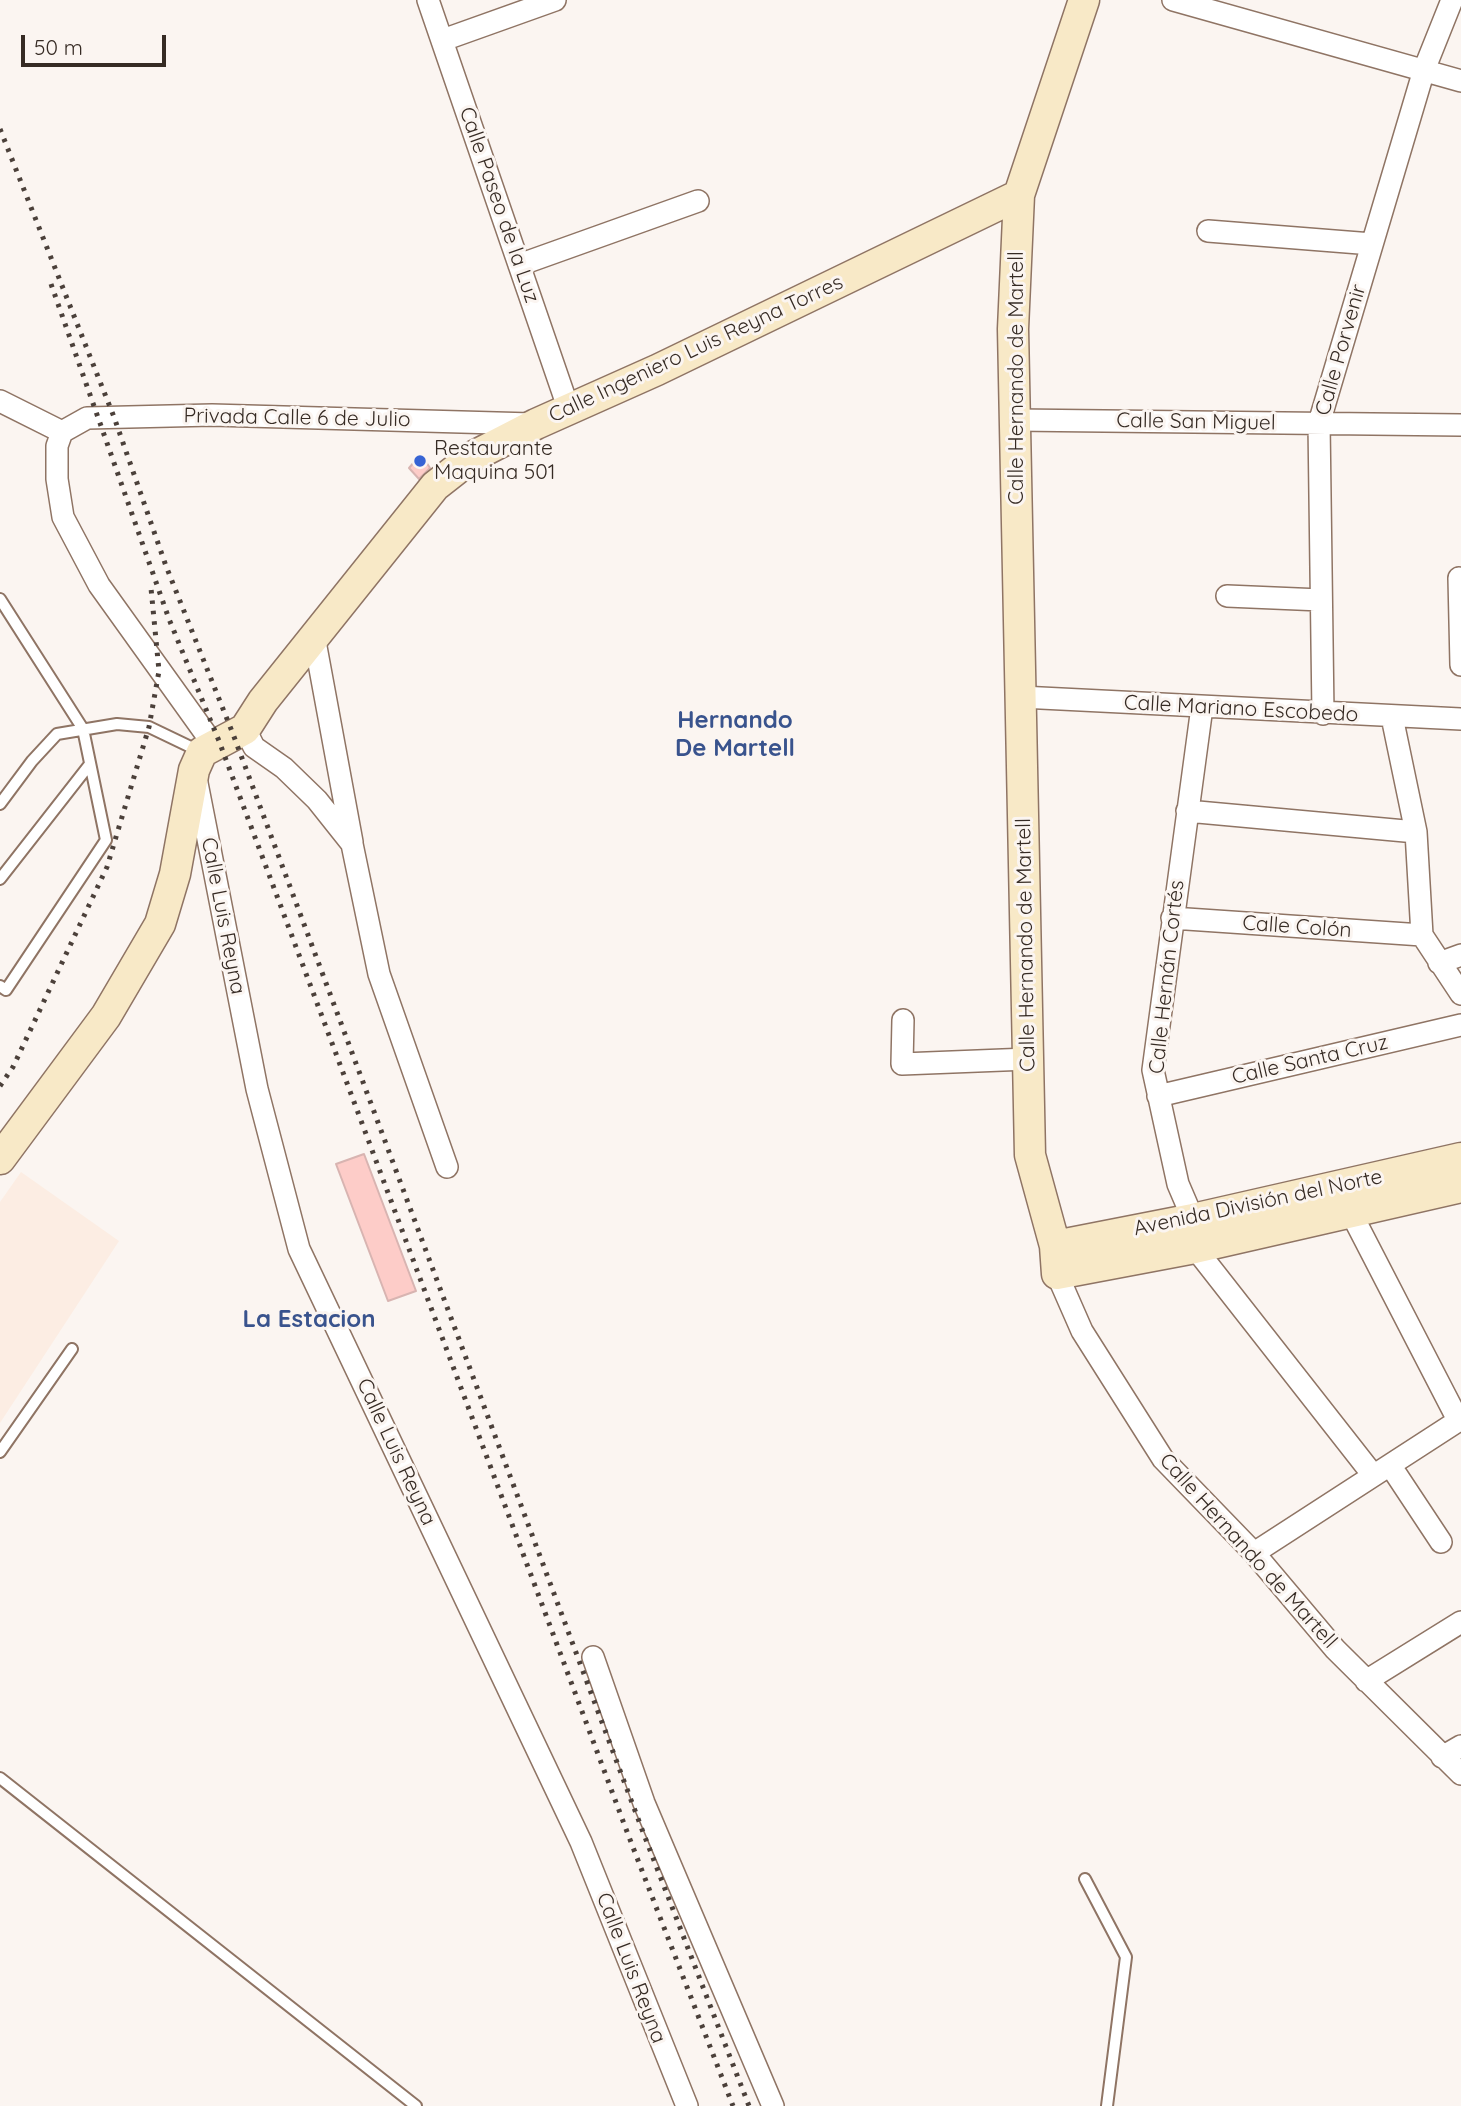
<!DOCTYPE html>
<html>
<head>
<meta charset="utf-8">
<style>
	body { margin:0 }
	#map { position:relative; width:1461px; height:2106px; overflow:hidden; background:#fbf5f1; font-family:Quicksand,sans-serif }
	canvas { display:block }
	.scale { position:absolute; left:21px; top:35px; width:145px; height:32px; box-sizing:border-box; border:4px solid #362b24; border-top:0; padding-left:9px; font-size:21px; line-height:24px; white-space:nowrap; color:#362b24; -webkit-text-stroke:5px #fbf5f1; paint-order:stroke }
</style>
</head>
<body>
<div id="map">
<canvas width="1461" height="2106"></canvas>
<div class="scale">50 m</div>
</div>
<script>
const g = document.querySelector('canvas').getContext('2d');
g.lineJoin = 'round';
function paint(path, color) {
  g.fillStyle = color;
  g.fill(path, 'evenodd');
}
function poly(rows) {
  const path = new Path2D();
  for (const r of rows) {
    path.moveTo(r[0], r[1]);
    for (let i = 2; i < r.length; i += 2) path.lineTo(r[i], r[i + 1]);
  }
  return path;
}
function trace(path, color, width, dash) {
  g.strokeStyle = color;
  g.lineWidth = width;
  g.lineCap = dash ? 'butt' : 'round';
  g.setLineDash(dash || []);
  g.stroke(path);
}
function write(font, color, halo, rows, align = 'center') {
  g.font = font + ' Quicksand,sans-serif';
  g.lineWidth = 6;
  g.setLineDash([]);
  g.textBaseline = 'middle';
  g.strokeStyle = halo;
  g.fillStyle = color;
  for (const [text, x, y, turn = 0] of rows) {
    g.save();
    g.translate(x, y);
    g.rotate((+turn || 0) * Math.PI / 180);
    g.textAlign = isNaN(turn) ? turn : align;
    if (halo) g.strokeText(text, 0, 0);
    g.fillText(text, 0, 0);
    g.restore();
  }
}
const built = poly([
	[21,1172,119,1241,0,1423,0,1202]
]);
const building = poly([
	[421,454,430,468,419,479,409,468,421,454],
	[364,1154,416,1291,388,1301,336,1164,364,1154]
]);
const lane = poly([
	[0,599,83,729,106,840,6,990,0,986],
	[0,804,32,761,57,734,117,724,149,727,199,751],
	[0,879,90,764],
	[0,1452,72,1349],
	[0,1778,416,2106],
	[1085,1879,1126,1957,1107,2106]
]);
const street = poly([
	[428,0,569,410],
	[1173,0,1461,81],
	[443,40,555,0],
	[1208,231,1372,244],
	[519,265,698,201],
	[0,401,62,432],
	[1015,420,1461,425],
	[62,432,87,418,212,415,532,424],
	[62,432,57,446,57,479,63,517,99,585,213,744],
	[1459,578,1461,665],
	[1227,596,1321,600],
	[314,636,352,842],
	[1021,697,1461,719],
	[1202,707,1153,1070,1178,1184,1193,1219,1195,1248,1373,1475],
	[1323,714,1319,423,1424,70,1452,0],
	[1392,717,1416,832,1422,935,1461,994],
	[245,729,254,747,284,768,317,800,352,844,379,974,447,1167],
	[197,783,257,1089,299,1249,581,1842,687,2106],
	[1187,811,1416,832],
	[1172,918,1422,935],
	[1439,963,1461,955],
	[903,1020,902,1064,1028,1059],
	[1158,1096,1461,1025],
	[1350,1211,1458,1420],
	[1057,1274,1082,1331,1163,1459,1254,1553,1335,1649,1461,1774],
	[1390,1465,1441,1542],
	[1254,1553,1461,1419],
	[593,1657,644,1803,773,2106],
	[1366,1681,1461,1622],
	[1442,1757,1461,1746]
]);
const secondary = poly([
	[1084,0,1019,195,1013,329,1030,1155,1055,1246,1057,1274,1195,1248,1461,1187],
	[0,1159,106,1016,160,924,175,874,194,770,202,752,245,729,263,701,435,486,472,457,536,424,657,370,1019,195],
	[1055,1246,1193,1219,1461,1158]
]);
const rail = poly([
	[0,129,114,417,166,566,233,734,643,1832,749,2106],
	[51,284,169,619,219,741,629,1837,733,2106],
	[0,1086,13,1067,107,867,149,727,159,671,151,588]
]);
const markers = [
	[420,461,7,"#3764d4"]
];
const streetNames = [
	["Calle Paseo de la Luz",499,205,71],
	["Calle Ingeniero Luis Reyna Torres",696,349,-25],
	["Calle Porvenir",1341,350,-74],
	["Calle Hernando de Martell",1017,378,-90],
	["Privada Calle 6 de Julio",297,418,1],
	["Calle San Miguel",1196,422,1],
	["Calle Mariano Escobedo",1241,709,3],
	["Calle Luis Reyna",223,916,79],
	["Calle Colón",1297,927,4],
	["Calle Hernando de Martell",1026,945,-91],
	["Calle Hernán Cortés",1167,977,-84],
	["Calle Santa Cruz",1310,1060,-13],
	["Avenida División del Norte",1258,1203,-12],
	["Calle Luis Reyna",396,1452,65],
	["Calle Hernando de Martell",1248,1551,48],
	["Calle Luis Reyna",631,1968,69]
];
const poiNames = [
	["Restaurante",434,449],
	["Maquina 501",434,473]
];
const quarterNames = [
	["Hernando",735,721],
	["De Martell",735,749],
	["La Estacion",309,1320]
];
paint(built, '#fcede3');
paint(building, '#fdccc8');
trace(building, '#d8b4b1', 2);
trace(lane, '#8f7464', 14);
trace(street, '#8f7464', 24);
trace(secondary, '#8f7464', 33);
trace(lane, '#fff', 10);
trace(street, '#fff', 21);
trace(secondary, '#f8e9c7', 30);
trace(rail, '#4b403a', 5, [3.5, 7]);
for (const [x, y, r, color] of markers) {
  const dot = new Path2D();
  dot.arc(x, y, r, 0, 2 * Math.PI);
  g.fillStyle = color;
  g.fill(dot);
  trace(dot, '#fbf5f1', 2.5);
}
write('21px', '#362b24', '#fbf5f1', streetNames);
write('21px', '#362b24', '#fbf5f1', poiNames, 'left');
write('bold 24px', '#39538d', '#fbf5f1', quarterNames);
</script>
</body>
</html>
